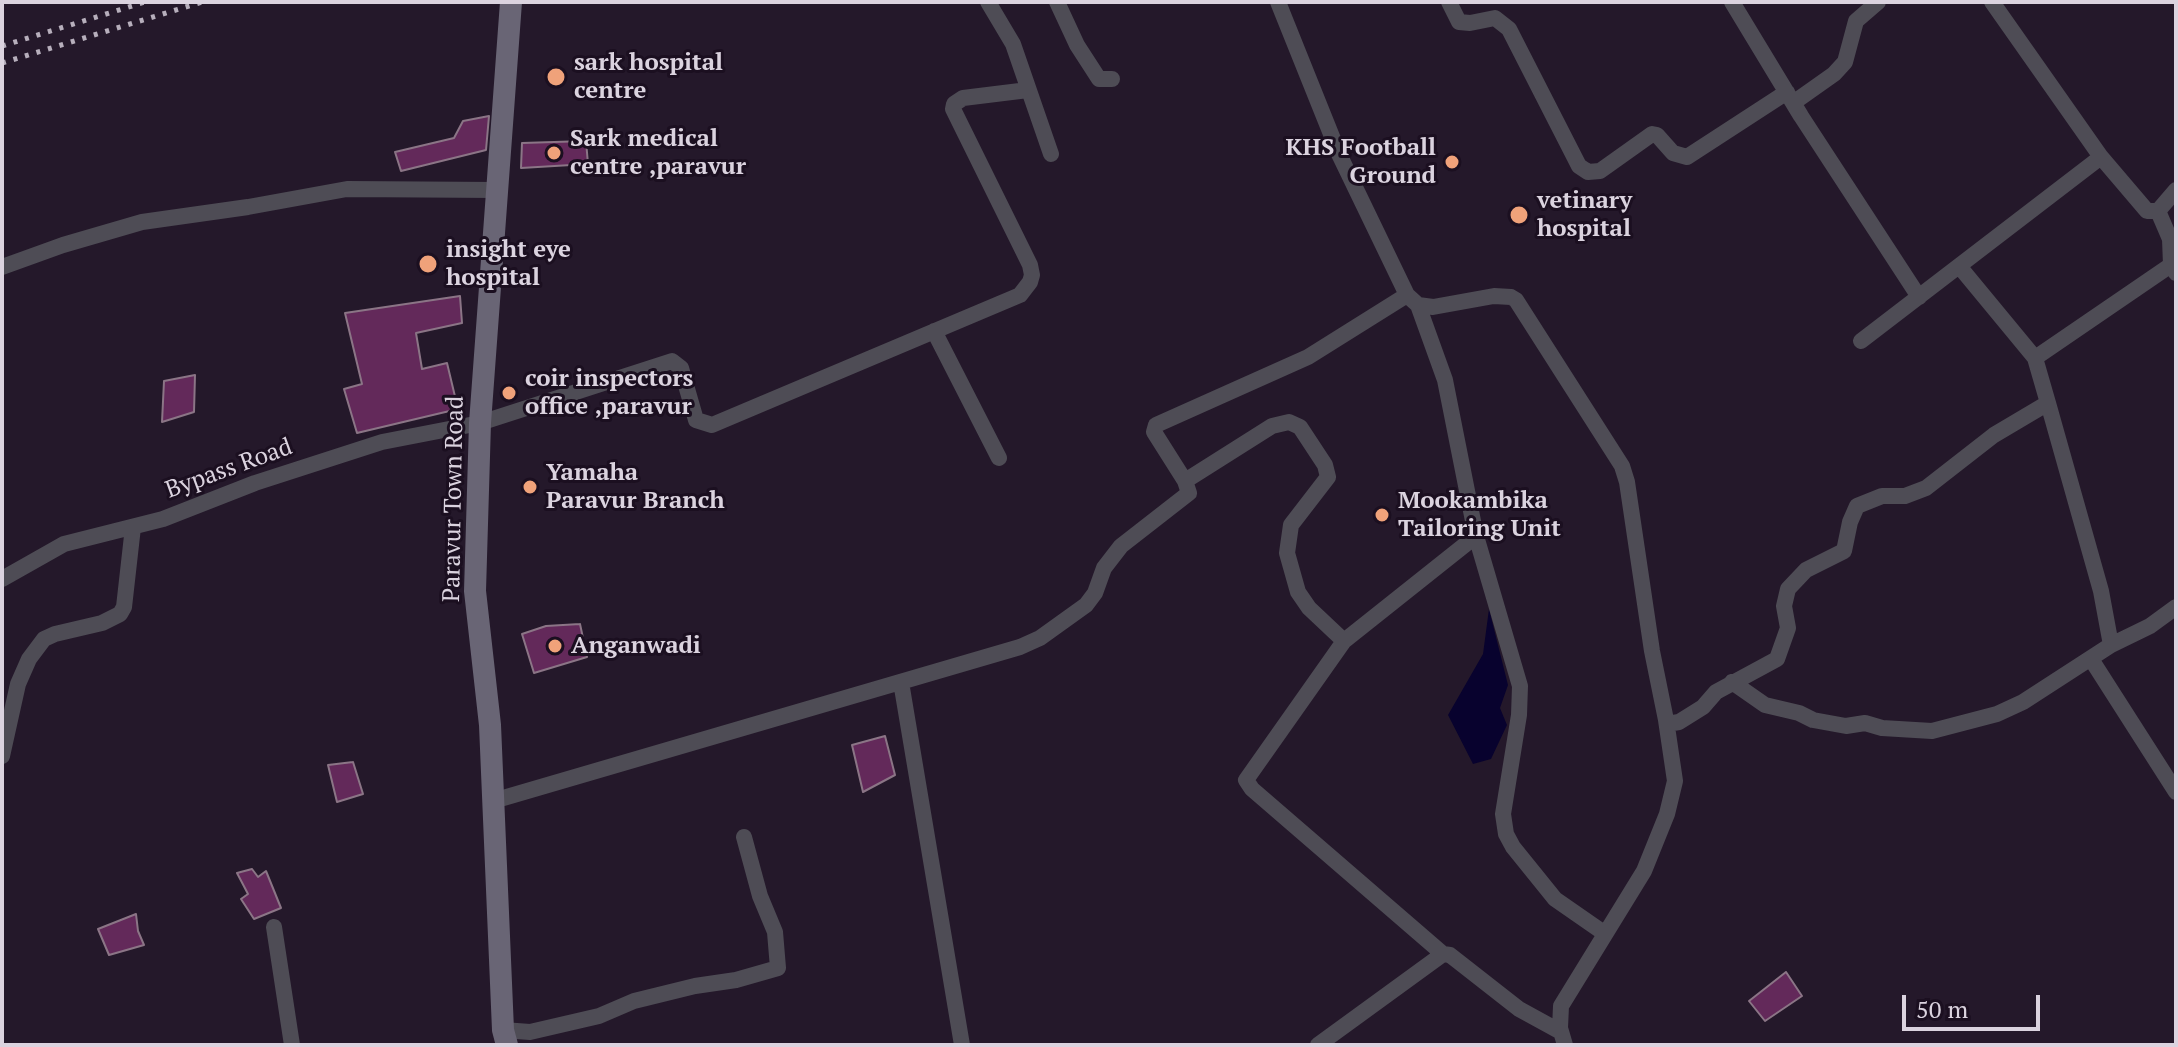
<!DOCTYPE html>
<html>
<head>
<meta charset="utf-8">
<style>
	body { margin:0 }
	#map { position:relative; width:2178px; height:1047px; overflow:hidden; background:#24182a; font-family:"PT Serif",serif }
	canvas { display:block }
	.frame { position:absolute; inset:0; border:4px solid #dbd3df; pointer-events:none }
	.scale { position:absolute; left:1902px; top:995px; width:138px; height:36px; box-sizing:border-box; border:4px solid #dbd3df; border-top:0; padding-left:10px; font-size:24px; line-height:28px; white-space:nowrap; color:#dbd3df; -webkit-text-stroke:6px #1b0f20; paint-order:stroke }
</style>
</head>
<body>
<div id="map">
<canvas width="2178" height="1047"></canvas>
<div class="frame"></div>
<div class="scale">50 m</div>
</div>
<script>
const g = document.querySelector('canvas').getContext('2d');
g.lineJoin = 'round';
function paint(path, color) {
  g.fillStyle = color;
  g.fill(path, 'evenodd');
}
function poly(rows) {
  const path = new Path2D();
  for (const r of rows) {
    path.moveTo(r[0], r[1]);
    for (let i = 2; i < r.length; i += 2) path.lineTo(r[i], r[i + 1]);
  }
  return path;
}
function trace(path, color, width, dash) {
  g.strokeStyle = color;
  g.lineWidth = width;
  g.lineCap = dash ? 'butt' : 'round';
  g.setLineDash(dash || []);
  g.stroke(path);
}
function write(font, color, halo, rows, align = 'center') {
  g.font = font + ' "PT Serif",serif';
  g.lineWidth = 6;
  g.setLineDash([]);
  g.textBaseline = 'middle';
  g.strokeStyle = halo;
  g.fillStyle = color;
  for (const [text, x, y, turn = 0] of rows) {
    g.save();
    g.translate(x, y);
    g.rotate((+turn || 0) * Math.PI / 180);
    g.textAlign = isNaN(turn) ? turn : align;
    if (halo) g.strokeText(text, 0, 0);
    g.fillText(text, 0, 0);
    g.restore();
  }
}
const water = poly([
	[1489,609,1508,685,1500,708,1507,725,1491,759,1473,764,1448,715,1483,654]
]);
const building = poly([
	[489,116,486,150,401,171,395,152,454,138,463,121,489,116],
	[586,141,588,164,521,168,522,143,586,141],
	[460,296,462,323,416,333,422,369,447,363,458,409,357,433,344,389,362,384,345,313,460,296],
	[195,375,194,412,162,422,164,381,195,375],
	[580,624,587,657,534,673,522,634,546,626,580,624],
	[885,736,895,775,863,792,852,745,885,736],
	[353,762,363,794,337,802,328,765,353,762],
	[252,869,258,877,266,871,281,908,254,919,241,899,248,894,237,873,252,869],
	[136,914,138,931,144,945,109,955,98,929,136,914],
	[1786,972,1802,996,1765,1021,1749,1001,1786,972]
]);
const minor = poly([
	[988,2,1013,44,1051,154],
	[1057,2,1077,45,1099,79,1112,79],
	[1278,2,1339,154,1407,295,1418,305,1433,307,1494,296,1511,297,1516,300,1622,466,1627,482,1652,651,1666,720,1675,781,1667,814,1644,871,1561,1006,1560,1028,1565,1045],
	[1449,2,1459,22,1470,23,1495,18,1509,29,1579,166,1588,172,1600,171,1652,134,1657,135,1673,153,1687,157,1787,92],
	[1732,2,1801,116,1919,297],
	[1992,2,2101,157,2147,211,2158,211],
	[1793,103,1834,74,1845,62,1856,21,1878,2],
	[2171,265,2170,239,2158,211,2176,190],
	[1959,266,2035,358],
	[2,267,63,245,142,222,248,207,347,189,497,190],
	[1418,305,1445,380,1476,536,1520,686,1519,715,1503,814,1506,834,1513,847,1555,899,1604,933],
	[934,331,999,458],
	[1861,341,2101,157],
	[1185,481,1272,426,1289,422,1300,427,1325,465,1328,477,1291,525,1287,553,1298,592,1309,608,1344,641],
	[2,579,64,544,163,519,255,483,382,442,480,423,672,361,681,368,696,420,712,425,1020,295,1030,282,1032,275,1030,265,953,109,954,104,963,98,1028,90],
	[2111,645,2150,626,2176,607],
	[2091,659,2176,792],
	[901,682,962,1045],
	[1732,682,1765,705,1799,713,1813,720,1846,726,1865,723,1882,728,1932,731,1997,714,2023,702,2111,645,2101,591,2048,403],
	[1667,724,1679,722,1703,707,1716,692,1777,659,1788,628,1784,606,1788,589,1806,570,1844,551,1850,522,1857,506,1882,496,1905,496,1926,488,1994,435,2048,403,2035,358,2171,265,2176,273],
	[2,756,18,684,29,659,44,639,55,634,102,623,120,614,124,607,133,527],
	[493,801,1020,647,1040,638,1086,605,1095,593,1104,568,1121,546,1189,493,1185,481,1154,432,1156,425,1308,357,1407,295],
	[274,927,292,1045],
	[1443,954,1252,789,1246,780,1344,641,1476,536],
	[503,1030,530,1032,599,1016,634,1001,695,986,736,980,778,968,775,932,760,896,744,837],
	[1318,1045,1443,954,1450,955,1519,1009,1561,1032]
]);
const secondary = poly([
	[507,1045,503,1030,490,725,475,591,480,423,511,2]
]);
const rail = poly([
	[2,46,145,2],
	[2,63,202,2]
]);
const markers = [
	[556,77,10,"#f0a27a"],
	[554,153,8,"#f0a27a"],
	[1452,162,8,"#f0a27a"],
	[1519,215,10,"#f0a27a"],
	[428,264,10,"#f0a27a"],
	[509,393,8,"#f0a27a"],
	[530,487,8,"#f0a27a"],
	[1382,515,8,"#f0a27a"],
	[555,646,8,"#f0a27a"]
];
const poiNames = [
	["sark hospital",574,63],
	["centre",574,91],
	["Sark medical",570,139],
	["centre ,paravur",570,167],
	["KHS Football",1436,148,"right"],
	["Ground",1436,176,"right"],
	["vetinary",1537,201],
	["hospital",1537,229],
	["insight eye",446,250],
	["hospital",446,278],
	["coir inspectors",525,379],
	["office ,paravur",525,407],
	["Yamaha",546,473],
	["Paravur Branch",546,501],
	["Mookambika",1398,501],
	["Tailoring Unit",1398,529],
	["Anganwadi",571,646]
];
const streetNames = [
	["Bypass Road",229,469,-20],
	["Paravur Town Road",454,499,-89]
];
paint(water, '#08022e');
paint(building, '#63295a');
trace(building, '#8b7586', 2);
trace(minor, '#4e4c55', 16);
trace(secondary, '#696575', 22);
trace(rail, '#b7afbc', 5, [4, 8]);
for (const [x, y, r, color] of markers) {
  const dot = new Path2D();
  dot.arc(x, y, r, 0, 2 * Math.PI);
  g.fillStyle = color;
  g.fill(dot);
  trace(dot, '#1b0f20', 3);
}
write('bold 24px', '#dbd3df', '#1b0f20', poiNames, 'left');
write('24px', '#dbd3df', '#1b0f20', streetNames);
</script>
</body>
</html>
